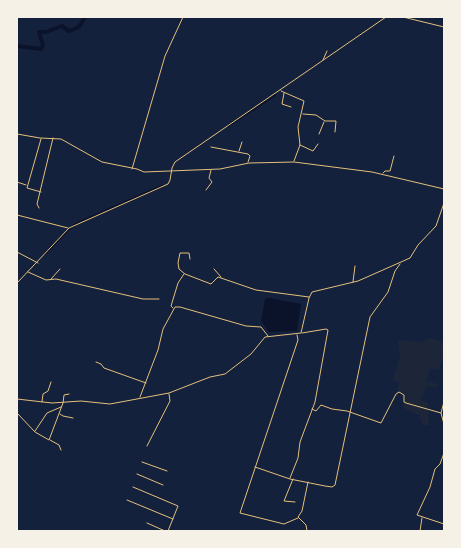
<!DOCTYPE html>
<html>
<head>
<meta charset="utf-8">
<style>
	body { margin:0 }
	#map { position:relative; width:461px; height:548px; overflow:hidden; background:#14213d; font-family:"Fira Sans",sans-serif }
	canvas { display:block }
	.frame { position:absolute; inset:0; border:18px solid #f6f1e7; pointer-events:none }
</style>
</head>
<body>
<div id="map">
<canvas width="461" height="548"></canvas>
<div class="frame"></div>
</div>
<script>
const g = document.querySelector('canvas').getContext('2d');
g.lineJoin = 'round';
function paint(path, color) {
  g.fillStyle = color;
  g.fill(path, 'evenodd');
}
function poly(rows) {
  const path = new Path2D();
  for (const r of rows) {
    path.moveTo(r[0], r[1]);
    for (let i = 2; i < r.length; i += 2) path.lineTo(r[i], r[i + 1]);
  }
  return path;
}
function trace(path, color, width, dash) {
  g.strokeStyle = color;
  g.lineWidth = width;
  g.lineCap = dash ? 'butt' : 'round';
  g.setLineDash(dash || []);
  g.stroke(path);
}
const green = poly([
	[430,338,443,341,444,356,439,369,430,369,426,381,438,384,437,387,427,386,421,400,427,403,429,425,422,425,419,415,403,408,407,395,397,389,400,383,393,380,400,356,398,340,420,342]
]);
const water = poly([
	[270,298,301,304,297,331,269,332,261,321,265,299]
]);
const canal = poly([
	[228,126,275,95],
	[45,254,69,229,78,223,162,186]
]);
const river = poly([
	[17,46,41,49,43,45,39,32,46,32,62,26,69,31,79,27,85,17]
]);
const minor = poly([
	[403,17,444,27],
	[323,60,327,51],
	[281,91,304,101,298,127,300,145,294,161],
	[284,93,282,104,291,107],
	[303,114,316,115,325,121,336,121,335,132],
	[17,134,40,138,61,139,102,162,137,169,144,172,220,169,249,163,294,162,372,172,444,189],
	[319,134,324,122],
	[300,145,313,151,318,144],
	[211,147,248,154,250,156,248,162],
	[239,151,242,142],
	[132,169,165,56,183,17],
	[383,173,385,171,390,171,394,156],
	[17,182,26,185],
	[206,190,212,182,209,178,211,170],
	[41,192,27,188,41,139],
	[39,208,37,204,53,138],
	[17,215,68,228],
	[17,252,38,263],
	[190,259,189,253,180,253,178,263,179,269,185,274,211,284,218,277,256,290,309,297],
	[214,269,221,277],
	[28,272,46,280,56,279,143,299,159,299],
	[51,279,60,269],
	[353,282,355,266],
	[17,283,69,228,168,184,170,180,172,168,175,162,386,17],
	[173,308,171,306,178,283,184,274],
	[297,335,298,340,240,513,284,524,298,518],
	[96,362,101,364,104,368,146,383],
	[140,397,158,350,163,329,175,307,180,307,246,326,261,327,268,336],
	[17,399,52,403,81,401,110,404,169,393,210,377,225,374,251,354,265,337,301,333,309,298,312,292,358,281,410,258,418,245,436,226,444,203],
	[42,402,43,394,48,391,51,382],
	[444,402,441,413,444,424],
	[312,409,316,411,321,405,332,409,347,411,381,423,396,394,399,392,404,395,404,402,406,403,441,413],
	[17,413,35,432,49,440,63,403,64,395,69,394],
	[60,414,63,416,73,418],
	[35,431,47,413,61,407],
	[50,440,59,445,61,450],
	[147,446,170,401,169,394],
	[444,453,440,464,435,469,430,487,417,515,444,524],
	[142,462,167,471],
	[255,467,290,479,325,486,332,487,335,485,370,317,388,292,395,271,400,264],
	[137,474,163,485],
	[290,478,298,458,300,442,315,402,328,330,326,329,302,333],
	[293,479,284,501,295,502],
	[133,487,178,506,168,531],
	[127,500,173,519],
	[147,523,165,531],
	[307,531,306,525,298,517,302,511,308,482],
	[420,531,422,518]
]);
paint(green, '#1d2539');
paint(water, '#0b132b');
trace(canal, '#0b132b', 2.5);
trace(river, '#0b132b', 4);
trace(minor, '#e5c07b', 1);
</script>
</body>
</html>
